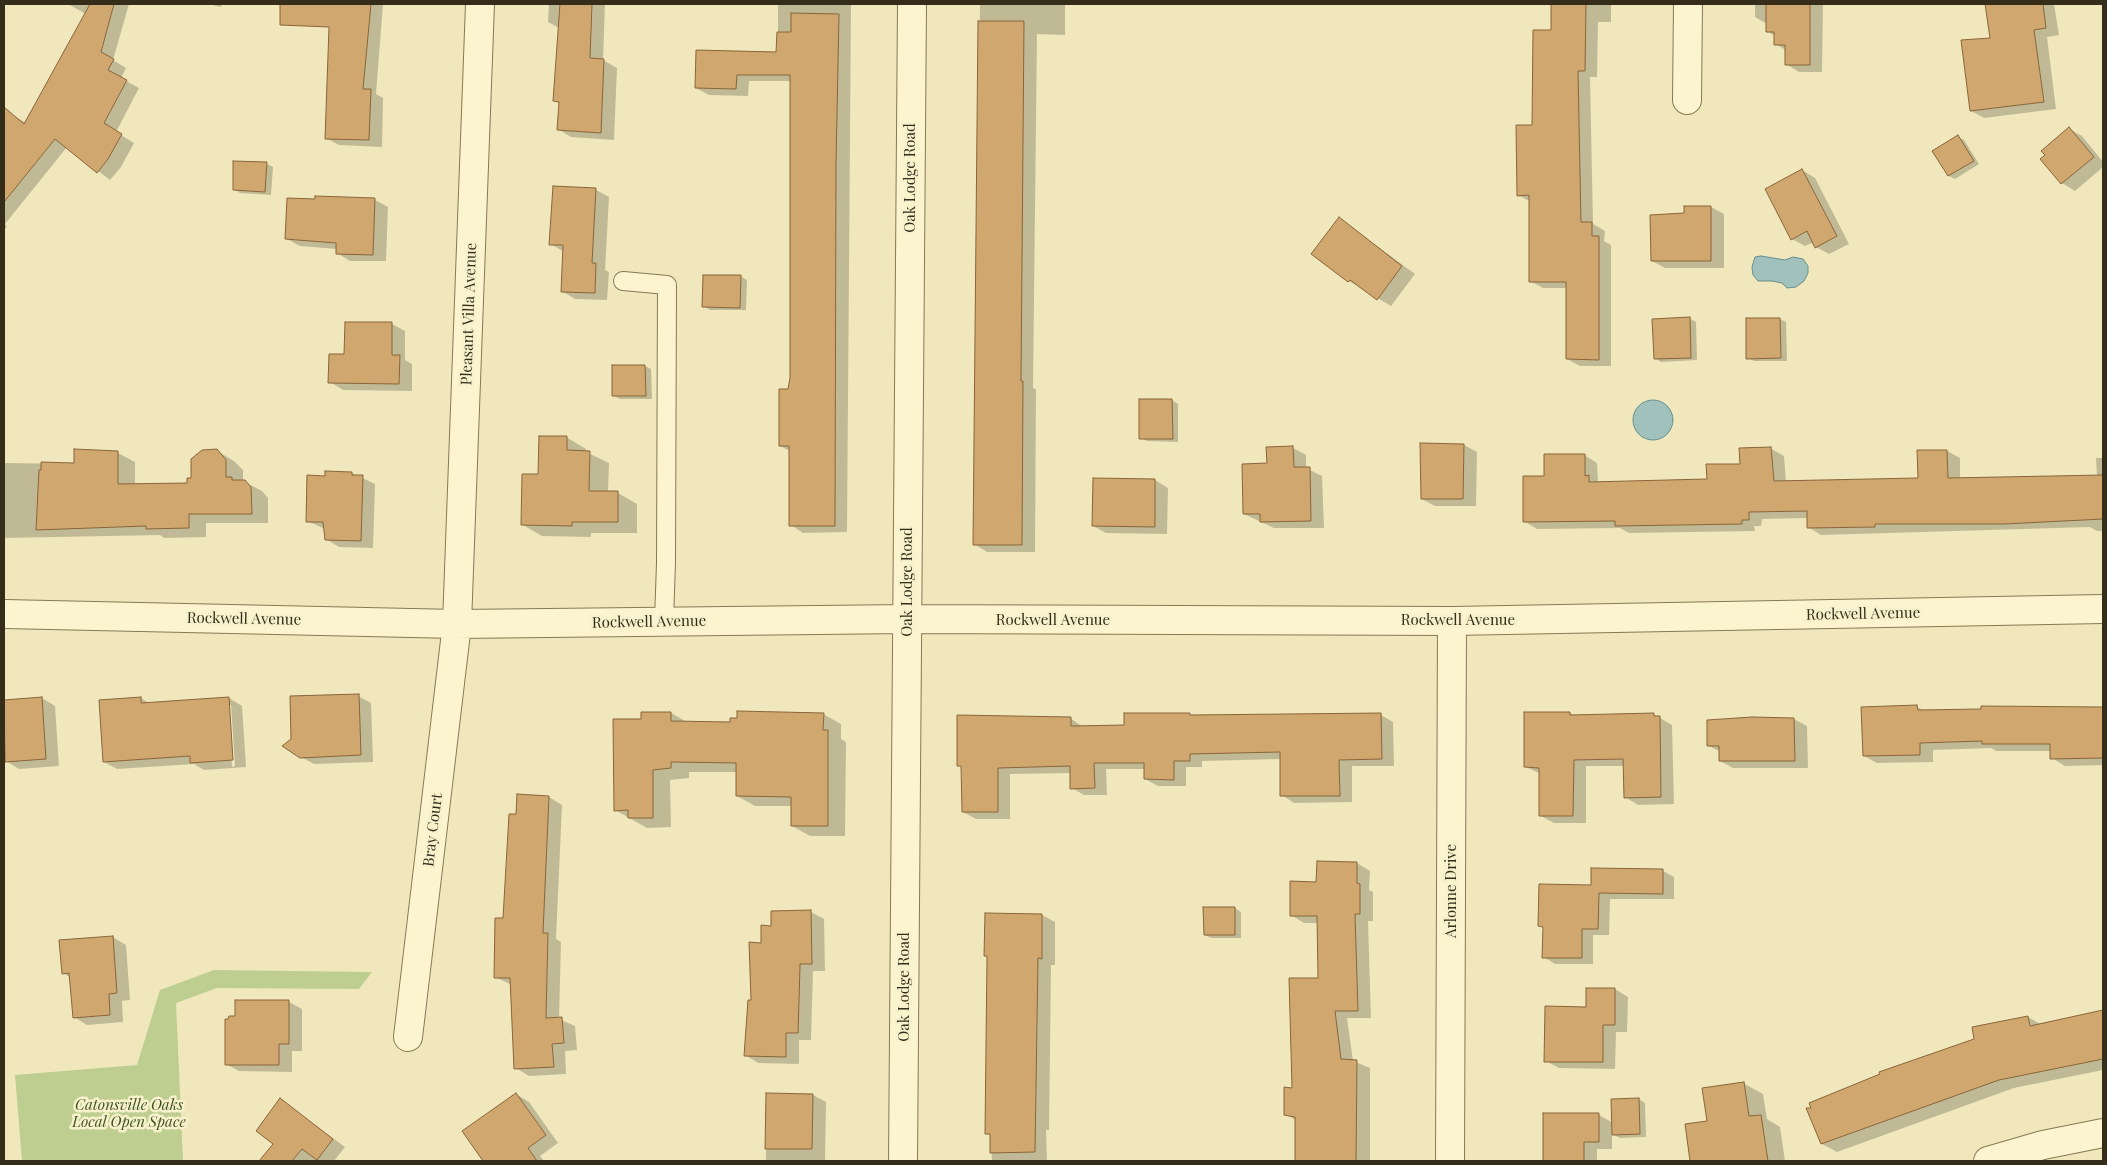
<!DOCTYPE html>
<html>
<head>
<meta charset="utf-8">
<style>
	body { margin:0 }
	#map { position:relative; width:2107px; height:1165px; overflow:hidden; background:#f0e8bc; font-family:"Playfair Display",serif }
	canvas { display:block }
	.frame { position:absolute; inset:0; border:5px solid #362c1a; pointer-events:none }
</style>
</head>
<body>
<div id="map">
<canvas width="2107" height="1165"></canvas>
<div class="frame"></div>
</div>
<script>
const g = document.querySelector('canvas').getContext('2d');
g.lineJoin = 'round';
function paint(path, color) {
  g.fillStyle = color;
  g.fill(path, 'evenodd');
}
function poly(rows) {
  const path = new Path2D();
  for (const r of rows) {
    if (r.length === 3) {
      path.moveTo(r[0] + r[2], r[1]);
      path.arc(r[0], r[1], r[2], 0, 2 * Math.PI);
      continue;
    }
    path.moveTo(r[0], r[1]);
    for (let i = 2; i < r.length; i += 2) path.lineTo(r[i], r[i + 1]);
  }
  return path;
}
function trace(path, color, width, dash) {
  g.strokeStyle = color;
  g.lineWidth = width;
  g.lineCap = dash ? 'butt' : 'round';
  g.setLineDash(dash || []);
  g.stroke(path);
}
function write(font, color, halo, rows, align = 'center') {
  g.font = font + ' "Playfair Display",serif';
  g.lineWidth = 5;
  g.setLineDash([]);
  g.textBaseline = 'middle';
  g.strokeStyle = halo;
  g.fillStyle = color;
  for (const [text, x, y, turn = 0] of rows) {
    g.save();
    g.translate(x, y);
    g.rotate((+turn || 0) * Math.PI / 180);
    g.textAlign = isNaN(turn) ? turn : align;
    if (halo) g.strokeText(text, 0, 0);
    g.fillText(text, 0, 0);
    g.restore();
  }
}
const green = poly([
	[214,970,372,972,359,989,217,988,176,1003,183,1161,22,1161,15,1075,137,1065,160,990]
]);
const water = poly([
	[1761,256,1785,260,1793,257,1803,259,1808,266,1808,273,1804,281,1796,287,1787,288,1782,283,1772,281,1758,281,1753,275,1752,267,1755,257,1761,256],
	[1653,420,20]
]);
const shadow = poly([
	[68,4,129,4,113,60,126,68,121,78,139,88,116,132,134,143,121,167,110,180,67,147,5,224,7,227,4,230,4,124,11,114,26,123,86,14],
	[208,4,222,4,221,7],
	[329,4,383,4,376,94,383,98,382,147,339,145,326,138,331,28,328,26],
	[549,4,605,4,603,60,617,68,614,140,571,137,558,129,560,103,555,100,559,28,548,22],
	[778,4,851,4,847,532,803,533,791,525,790,451,780,446,791,378,791,81,749,81,748,96,709,95,696,88,778,53],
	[980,4,1065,4,1065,35,1037,34,1033,388,1036,389,1035,552,987,552,974,544],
	[1552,4,1611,4,1611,22,1598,22,1597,77,1590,77,1593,224,1605,231,1604,241,1611,245,1611,366,1580,366,1567,359,1567,288,1543,288,1530,281,1531,202,1518,195,1552,31],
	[1755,4,1823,4,1822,72,1799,72,1786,64,1786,50,1775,44,1775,36,1767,31,1767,24,1755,17],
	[1986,4,2054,4,2059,35,2047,37,2056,109,1984,118,1971,111,1991,39],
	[2069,129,2082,136,2103,162,2103,167,2075,191,2062,183,2041,159],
	[1958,137,1964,140,1979,164,1955,179,1949,176],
	[267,164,273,167,271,195,240,193,234,189],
	[1802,170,1815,178,1849,244,1829,254,1816,247,1814,242,1805,246,1792,239],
	[596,190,609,197,605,270,609,272,607,300,575,299,562,291,564,252,551,244],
	[375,200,388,207,386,261,350,261,337,253,337,249,300,246,287,239],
	[1711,207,1724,214,1724,268,1665,268,1652,261,1685,214],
	[1340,219,1415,274,1391,306,1349,281,1313,254],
	[740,276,747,280,746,310,710,310,704,306],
	[1689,318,1696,322,1697,360,1661,362,1655,358],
	[1780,319,1786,322,1787,361,1754,361,1748,358],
	[346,323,392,324,405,331,405,360,412,364,412,391,343,390,330,382,345,355],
	[645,366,651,369,652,399,620,399,614,396],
	[1172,400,1178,404,1178,442,1147,441,1141,438],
	[566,437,586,449,586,452,609,463,608,492,618,493,637,504,637,533,591,533,591,537,542,536,523,525,540,476],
	[1464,445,1477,452,1476,506,1435,506,1422,499],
	[1293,448,1306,455,1306,468,1322,476,1324,528,1274,528,1244,514],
	[1770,448,1784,456,1786,482,1919,479,1947,451,1960,458,1960,479,2097,476,2096,458,2103,458,2103,531,2097,531,2090,527,1821,535,1808,527,1808,518,1762,519,1761,526,1754,526,1755,531,1629,533,1620,528,1537,529,1524,521,1545,477,1584,455,1597,463,1598,482,1708,480],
	[217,451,234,461,243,470,243,481,262,491,268,498,268,523,206,523,206,537,164,538,160,535,4,538,4,463,75,464,118,453,135,462,135,485,188,484],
	[352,473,375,484,373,548,339,547,326,539,325,529,307,521,326,477],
	[1094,479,1155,480,1168,488,1167,534,1106,533,1093,526],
	[358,696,371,703,373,762,314,764,301,757],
	[42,698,55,706,59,766,19,769,6,761,6,757,4,757,4,701],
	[141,698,150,704,229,698,242,706,246,767,204,770,194,764,117,769,104,762],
	[228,705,231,705,235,766,232,767],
	[1917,707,1925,711,2103,708,2103,765,2065,766,2052,758,2052,751,1996,751,1991,748,1933,750,1933,762,1877,763,1864,756],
	[671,713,687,722,731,723,823,714,841,724,841,739,846,742,845,836,810,836,792,826,793,806,755,806,737,796,737,772,689,772,689,778,670,780,671,827,647,828,615,810,643,720],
	[1570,713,1575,716,1653,714,1672,725,1674,804,1638,805,1625,797,1624,766,1586,766,1586,823,1554,823,1541,816,1541,774,1526,767],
	[1189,714,1193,717,1381,715,1393,722,1394,766,1352,766,1352,802,1294,803,1282,795,1281,759,1202,761,1202,767,1186,767,1186,786,1158,786,1145,779,1145,769,1106,769,1107,795,1084,795,1072,788,1071,773,1010,774,1010,819,976,819,963,812,963,767,958,765,1070,718,1083,727,1126,727],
	[1794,719,1807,726,1808,768,1733,768,1720,761,1721,752,1709,746,1709,721],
	[549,797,562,805,556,939,561,942,559,1019,575,1026,577,1050,565,1051,566,1074,529,1076,516,1068,512,985,495,977,517,816],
	[1357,863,1370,871,1369,890,1373,892,1373,921,1368,921,1371,1018,1347,1018,1353,1061,1370,1068,1370,1161,1296,1161,1297,1121,1285,1114,1320,979,1318,923,1304,923,1291,915,1318,883],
	[1663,871,1674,877,1674,899,1610,899,1609,935,1593,935,1593,964,1555,964,1544,957,1544,928,1540,926,1593,886],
	[1235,908,1241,912,1241,938,1211,938,1205,935],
	[811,912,824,919,825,971,813,971,811,1040,799,1040,799,1064,758,1063,745,1055,763,944,772,927],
	[986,914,1042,915,1055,922,1055,965,1051,965,1049,1130,1046,1130,1047,1161,992,1161,991,1136,986,1133,989,957,986,956],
	[113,937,126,945,130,1000,122,1001,123,1022,87,1025,74,1017,71,978,63,973],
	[1615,989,1628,997,1627,1032,1616,1032,1615,1069,1559,1068,1546,1061,1588,1008],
	[289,1002,302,1009,302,1051,292,1051,292,1072,239,1071,226,1064,236,1017],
	[2103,1011,2103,1070,2014,1088,1837,1152,1822,1144,1976,1039,2028,1017,2042,1025],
	[1743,1083,1763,1094,1767,1119,1780,1127,1785,1161,1692,1161,1686,1125,1708,1122],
	[516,1094,529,1102,558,1143,540,1156,544,1161,485,1161,463,1131],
	[767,1095,813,1095,826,1102,825,1161,766,1161],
	[1639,1099,1645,1103,1646,1137,1620,1138,1612,1134,1612,1149,1597,1149,1597,1161,1544,1161,1544,1114,1599,1115,1613,1123],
	[280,1100,345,1147,334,1161,268,1161,263,1158,274,1143]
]);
const building = poly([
	[90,4,114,4,101,52,114,59,108,70,127,80,104,123,122,134,108,159,97,173,55,139,4,202,4,107,24,124,90,4],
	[280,4,371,4,363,89,371,89,369,140,325,139,329,27,280,25,280,4],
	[560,4,592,4,590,58,604,59,601,133,557,130,559,102,553,101,560,4],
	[1551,4,1586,4,1585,71,1578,71,1581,222,1592,222,1592,236,1599,236,1599,360,1566,359,1566,282,1529,282,1529,195,1517,196,1516,125,1532,125,1533,30,1551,30,1551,4],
	[1766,4,1810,4,1810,65,1785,65,1785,45,1774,45,1774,32,1766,32,1766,4],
	[1985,4,2043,4,2046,28,2034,30,2044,102,1970,111,1961,40,1990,38,1985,4],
	[791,13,839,14,836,165,835,526,789,526,789,446,779,446,779,389,788,389,790,378,790,75,737,75,736,89,695,88,696,50,776,52,777,32,791,32,791,13],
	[978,21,1024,21,1021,381,1023,381,1022,545,973,545,978,21],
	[2069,127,2094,157,2061,184,2040,159,2045,155,2041,151,2069,127],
	[1958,135,1974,161,1948,176,1932,151,1958,135],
	[233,161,267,162,265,192,233,190,233,161],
	[1802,169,1837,236,1815,248,1807,231,1791,240,1765,189,1802,169],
	[553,186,596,188,592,263,596,263,595,293,561,292,563,245,549,245,553,186],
	[315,196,375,198,373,255,336,254,336,243,285,239,287,198,315,199,315,196],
	[1684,206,1711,206,1711,261,1651,261,1650,215,1684,213,1684,206],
	[1339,217,1402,266,1377,300,1350,280,1348,282,1311,254,1339,217],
	[703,275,741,275,740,308,702,307,703,275],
	[1690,317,1691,358,1654,359,1652,319,1690,317],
	[1746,318,1780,318,1781,358,1746,359,1746,318],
	[345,322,392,322,392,355,400,355,399,384,328,383,329,354,344,354,345,322],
	[612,365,645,365,646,396,612,396,612,365],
	[1139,399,1172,399,1173,439,1139,439,1139,399],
	[539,436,567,436,567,450,590,451,589,491,618,491,618,522,572,522,572,526,521,525,522,474,538,474,539,436],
	[1420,443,1464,444,1463,499,1421,499,1420,443],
	[1293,446,1294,467,1310,467,1311,521,1260,522,1260,514,1243,514,1242,464,1267,463,1266,447,1293,446],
	[1771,447,1774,481,1918,478,1917,450,1947,450,1948,478,2103,475,2103,519,2004,524,1875,524,1875,527,1807,528,1807,511,1749,512,1749,520,1742,520,1742,524,1615,526,1615,521,1523,522,1523,476,1544,476,1544,454,1585,454,1585,476,1589,475,1589,482,1707,479,1706,464,1740,464,1739,448,1771,447],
	[74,449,118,451,118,484,187,483,187,478,191,478,191,459,202,450,217,449,226,460,226,477,232,477,232,480,245,480,251,487,252,514,189,514,189,528,146,529,146,526,36,530,39,470,41,470,41,462,74,463,74,449],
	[325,471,352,472,352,475,363,475,361,541,325,540,323,522,306,522,307,475,325,476,325,471],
	[1093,478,1155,479,1155,527,1092,526,1093,478],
	[359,694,361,755,300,758,282,746,291,739,290,696,359,694],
	[42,697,46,759,5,762,4,700,42,697],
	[141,697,141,703,229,697,233,760,190,763,190,756,103,762,99,700,141,697],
	[1917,705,1918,710,1981,709,1981,706,2103,707,2103,758,2050,759,2050,744,1982,744,1982,741,1920,743,1920,755,1863,756,1861,707,1917,705],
	[737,711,824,713,823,730,828,730,828,826,791,826,791,797,736,796,736,763,671,762,671,768,653,770,653,818,628,818,628,810,614,811,613,719,641,719,641,712,671,712,671,721,730,722,730,718,737,718,737,711],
	[1524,712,1570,712,1570,715,1654,713,1654,716,1660,716,1661,797,1624,798,1623,759,1574,760,1573,816,1539,816,1539,768,1524,767,1524,712],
	[1124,713,1190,713,1190,715,1381,713,1382,759,1339,760,1340,796,1280,796,1280,752,1190,754,1190,761,1174,761,1174,780,1144,779,1144,763,1094,763,1095,788,1070,789,1070,766,998,768,998,812,962,812,961,766,957,766,957,715,1071,717,1071,726,1124,725,1124,713],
	[1752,717,1794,718,1795,761,1719,761,1719,746,1707,746,1707,720,1752,717],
	[517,794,549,796,543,933,548,933,546,1018,562,1017,564,1043,552,1044,554,1067,514,1069,510,978,494,978,495,918,503,918,509,814,516,814,517,794],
	[1317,861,1357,862,1357,883,1360,884,1360,914,1355,914,1358,1011,1335,1011,1341,1059,1357,1060,1356,1161,1295,1161,1295,1117,1284,1115,1284,1087,1292,1088,1289,978,1318,978,1317,916,1290,916,1290,881,1316,882,1317,861],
	[1591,868,1663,869,1663,894,1599,893,1598,929,1582,929,1582,958,1542,958,1543,927,1538,926,1539,884,1591,885,1591,868],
	[1203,907,1235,907,1235,935,1204,935,1203,907],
	[811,910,812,964,800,964,800,967,798,1033,786,1033,786,1057,744,1056,748,1000,751,1000,749,942,761,943,761,925,771,926,771,911,811,910],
	[985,913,1042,914,1042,959,1038,958,1035,1152,990,1153,990,1134,985,1134,987,956,984,956,985,913],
	[113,936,117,993,109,994,110,1015,73,1018,69,973,62,974,59,940,113,936],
	[1586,988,1615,988,1615,1025,1603,1025,1603,1062,1544,1062,1545,1006,1586,1007,1586,988],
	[235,1000,289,1000,289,1044,279,1044,279,1065,225,1065,225,1019,228,1019,229,1016,235,1016,235,1000],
	[2103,1010,2103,1059,1999,1080,1821,1144,1806,1108,1811,1108,1809,1103,1880,1074,1879,1072,1974,1039,1972,1027,2028,1016,2030,1026,2103,1010],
	[1744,1082,1749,1116,1761,1115,1768,1161,1690,1161,1685,1124,1707,1121,1702,1088,1744,1082],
	[516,1093,546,1135,528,1148,537,1161,483,1161,462,1131,516,1093],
	[766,1093,813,1094,812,1149,765,1149,766,1093],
	[280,1098,333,1139,317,1160,302,1149,292,1161,259,1161,273,1144,256,1131,280,1098],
	[1639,1098,1640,1134,1612,1135,1611,1099,1639,1098],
	[1543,1113,1599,1113,1599,1142,1584,1142,1584,1161,1543,1161,1543,1113]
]);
const lane = poly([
	[623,281,667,285,666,563,664,621]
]);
const street = poly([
	[1687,100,1688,4],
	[4,614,457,624,907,619,1452,621,2103,609],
	[408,1037,457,624,480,4],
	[903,1161,912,4],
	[1450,1161,1452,621],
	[1988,1161,2043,1145,2103,1133]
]);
const streetNames = [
	["Oak Lodge Road",910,178,-90],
	["Pleasant Villa Avenue",469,314,-88],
	["Oak Lodge Road",907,582,-90],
	["Rockwell Avenue",1863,614,-1],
	["Rockwell Avenue",244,619,1],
	["Rockwell Avenue",1053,620],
	["Rockwell Avenue",1458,620],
	["Rockwell Avenue",649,622,-1],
	["Bray Court",433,830,-83],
	["Arlonne Drive",1451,891,-90],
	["Oak Lodge Road",904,987,-90]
];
const parkNames = [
	["Catonsville Oaks",129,1105],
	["Local Open Space",129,1122]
];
paint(green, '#bdce90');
paint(water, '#a0c1bc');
trace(water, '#678e8b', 1);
paint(shadow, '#0003');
paint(building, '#d0a76f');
trace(building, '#886539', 1);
trace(lane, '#887855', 20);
trace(street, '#887855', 30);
trace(lane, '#fbf4cf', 18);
trace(street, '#fbf4cf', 28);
write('15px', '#362c1a', '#f7f1cc', streetNames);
write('italic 15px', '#3f5420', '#f7f1cc', parkNames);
</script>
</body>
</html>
